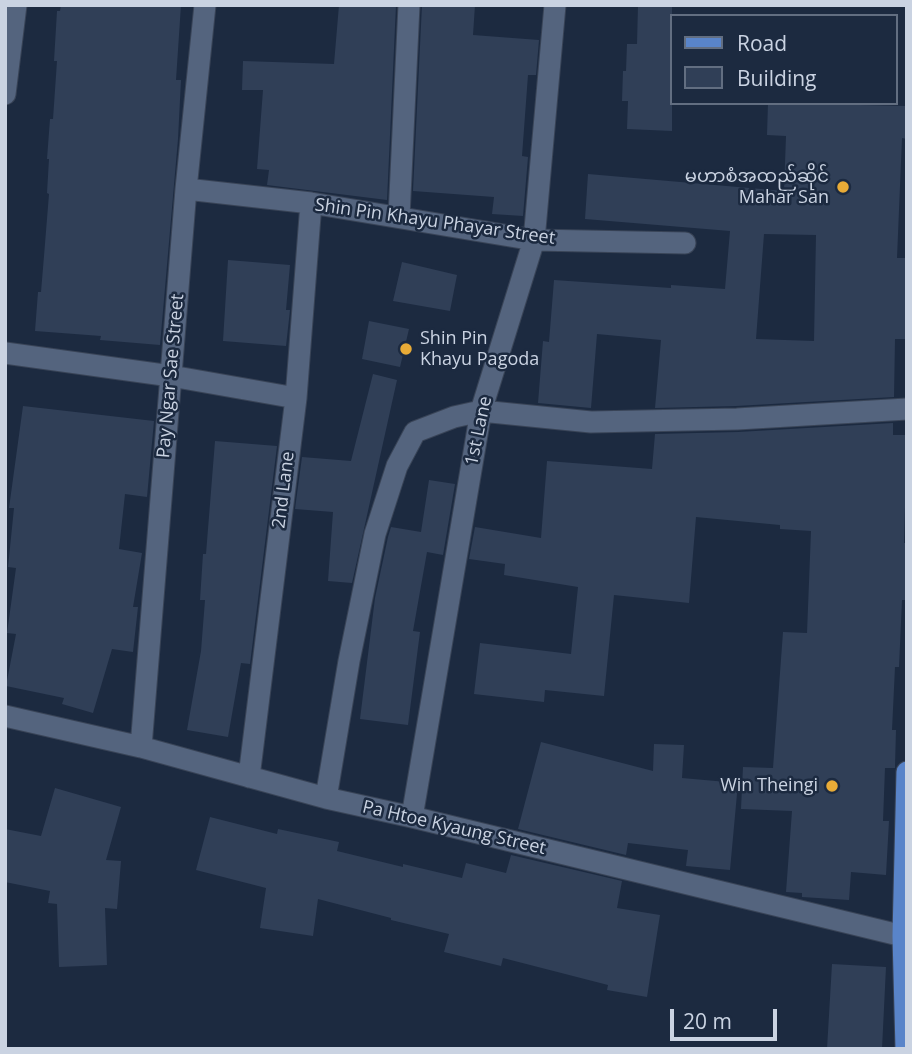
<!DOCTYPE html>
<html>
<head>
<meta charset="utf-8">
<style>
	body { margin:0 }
	#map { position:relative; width:912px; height:1054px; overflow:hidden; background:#1c2a40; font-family:"Open Sans",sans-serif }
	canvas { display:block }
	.frame { position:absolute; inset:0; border:7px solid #cad3e2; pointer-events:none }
	.legend { position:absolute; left:670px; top:14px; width:228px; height:91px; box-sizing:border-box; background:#1c2a40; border:2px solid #626e81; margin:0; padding:9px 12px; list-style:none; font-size:21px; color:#cad3e2 }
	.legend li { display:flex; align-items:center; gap:14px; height:35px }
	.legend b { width:35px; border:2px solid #626e81 }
	.scale { position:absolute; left:670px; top:1009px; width:107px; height:32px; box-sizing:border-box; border:4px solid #cad3e2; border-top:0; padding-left:9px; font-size:21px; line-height:24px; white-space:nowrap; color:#cad3e2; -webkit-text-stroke:5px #1c2a40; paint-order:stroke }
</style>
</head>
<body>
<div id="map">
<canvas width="912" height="1054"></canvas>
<div class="frame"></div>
<ul class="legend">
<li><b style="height:9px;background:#5984c9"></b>Road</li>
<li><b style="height:19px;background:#303f57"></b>Building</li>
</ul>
<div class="scale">20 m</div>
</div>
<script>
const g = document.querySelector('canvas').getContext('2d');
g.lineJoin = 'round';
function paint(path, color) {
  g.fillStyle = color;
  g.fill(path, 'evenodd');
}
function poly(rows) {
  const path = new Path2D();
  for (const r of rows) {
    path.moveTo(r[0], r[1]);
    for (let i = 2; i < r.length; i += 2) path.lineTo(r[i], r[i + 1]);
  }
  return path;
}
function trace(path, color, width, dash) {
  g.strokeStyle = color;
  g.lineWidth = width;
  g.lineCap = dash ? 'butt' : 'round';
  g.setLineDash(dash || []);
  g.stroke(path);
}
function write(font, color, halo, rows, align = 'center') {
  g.font = font + ' "Open Sans","Noto Sans Myanmar",sans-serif';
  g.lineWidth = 5;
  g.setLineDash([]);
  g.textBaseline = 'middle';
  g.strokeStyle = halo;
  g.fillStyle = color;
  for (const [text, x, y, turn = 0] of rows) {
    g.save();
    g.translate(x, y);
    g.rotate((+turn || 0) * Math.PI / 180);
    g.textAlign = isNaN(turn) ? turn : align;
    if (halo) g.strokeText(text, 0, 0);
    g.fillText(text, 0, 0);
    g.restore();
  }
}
const building = poly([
	[61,5,181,5,176,80,181,80,178,139,160,345,100,340,101,336,35,331,38,292,41,292,44,256,49,194,47,193,49,159,47,159,50,119,53,119,57,61,54,61,57,11,60,11],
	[339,5,396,5,387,200,267,185,269,170,257,169,263,90,242,90,243,61,334,64],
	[422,5,475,5,473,35,539,40,536,75,528,75,522,156,528,157,523,216,492,214,494,197,413,191],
	[638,5,672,5,672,131,627,129,628,101,622,101,623,71,626,71,627,44,637,44],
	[768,103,907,106,907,139,902,138,897,258,907,258,907,339,895,339,894,397,736,406,655,408,661,340,597,334,591,408,538,403,543,341,549,342,554,280,671,288,671,285,725,289,730,231,585,219,588,174,784,191,786,136,767,135],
	[764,234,816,235,814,341,756,339],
	[228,260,290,265,286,310,290,310,286,346,223,341],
	[402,262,457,275,450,311,393,301],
	[369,321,409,329,400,367,362,359],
	[373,374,397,380,352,583,328,581,333,512,295,509,302,457,351,461],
	[23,406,154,421,147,497,125,494,119,549,142,553,133,607,138,607,133,652,112,649,93,713,62,704,64,698,6,686,16,634,7,633,16,568,8,567,14,508,9,508],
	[893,423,893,435,907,435,904,543,907,543,907,600,902,600,899,667,895,667,892,730,896,730,895,766,895,768,885,768,883,821,889,821,886,875,851,872,849,900,802,897,802,893,786,892,792,811,741,809,743,767,773,768,783,632,807,633,811,531,780,529,780,525,696,517,689,603,614,595,604,696,545,690,544,702,474,694,480,643,571,654,578,587,504,575,505,564,469,559,475,527,541,538,547,461,652,469,655,434,738,432],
	[215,441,277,446,250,664,241,663,228,737,187,730,201,651,205,600,200,600,203,554,206,554],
	[429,480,455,484,443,555,427,552,413,631,420,632,408,725,360,719,375,598,388,537,391,527,421,532],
	[541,742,653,771,654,744,684,745,682,778,738,783,730,870,686,866,688,850,628,843,626,855,518,829],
	[55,788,121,807,106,860,121,861,117,909,105,908,107,965,59,967,57,904,48,903,50,891,5,882,5,829,41,836],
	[210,817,277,834,278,829,339,842,337,851,403,867,403,864,462,878,466,863,506,873,511,855,622,881,617,908,660,915,647,997,607,990,608,985,503,958,501,966,444,952,449,934,391,920,391,918,318,899,313,936,260,928,266,888,196,870],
	[832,964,886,967,882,1049,827,1049]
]);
const minor = poly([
	[5,94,16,5],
	[186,189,311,203,534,240,685,243],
	[399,217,409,5],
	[5,353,171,376,296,398],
	[5,716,141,747,326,798,412,817,903,936],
	[141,747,186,189,205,5],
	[249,777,296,398,311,203],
	[326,798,349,661,375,534,397,466,415,432,454,417,481,411,591,422,737,419,907,409],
	[412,817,481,411,534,240,555,5]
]);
const major = poly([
	[906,1049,903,936,907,772]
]);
const markers = [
	[843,187,7,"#e8ab37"],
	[406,349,7,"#e8ab37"],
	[832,786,7,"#e8ab37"]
];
const poiNames = [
	["မဟာစံအထည်ဆိုင်",829,177],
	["Mahar San",829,198],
	["Shin Pin",420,339,"left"],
	["Khayu Pagoda",420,360,"left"],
	["Win Theingi",818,786]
];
const streetNames = [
	["Shin Pin Khayu Phayar Street",435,222,8],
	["Pay Ngar Sae Street",171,376,-85],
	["1st Lane",479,431,-78],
	["2nd Lane",284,490,-83],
	["Pa Htoe Kyaung Street",454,828,13]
];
paint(building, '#303f57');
trace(minor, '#394457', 23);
trace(major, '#394457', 23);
trace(minor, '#54647e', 21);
trace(major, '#5984c9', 21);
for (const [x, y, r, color] of markers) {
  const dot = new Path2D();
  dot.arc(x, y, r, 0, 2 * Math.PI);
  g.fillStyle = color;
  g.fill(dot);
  trace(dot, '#1c2a40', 2.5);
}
write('18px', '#cad3e2', '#1c2a40', poiNames, 'right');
write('18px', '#cad3e2', '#1c2a40', streetNames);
</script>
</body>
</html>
